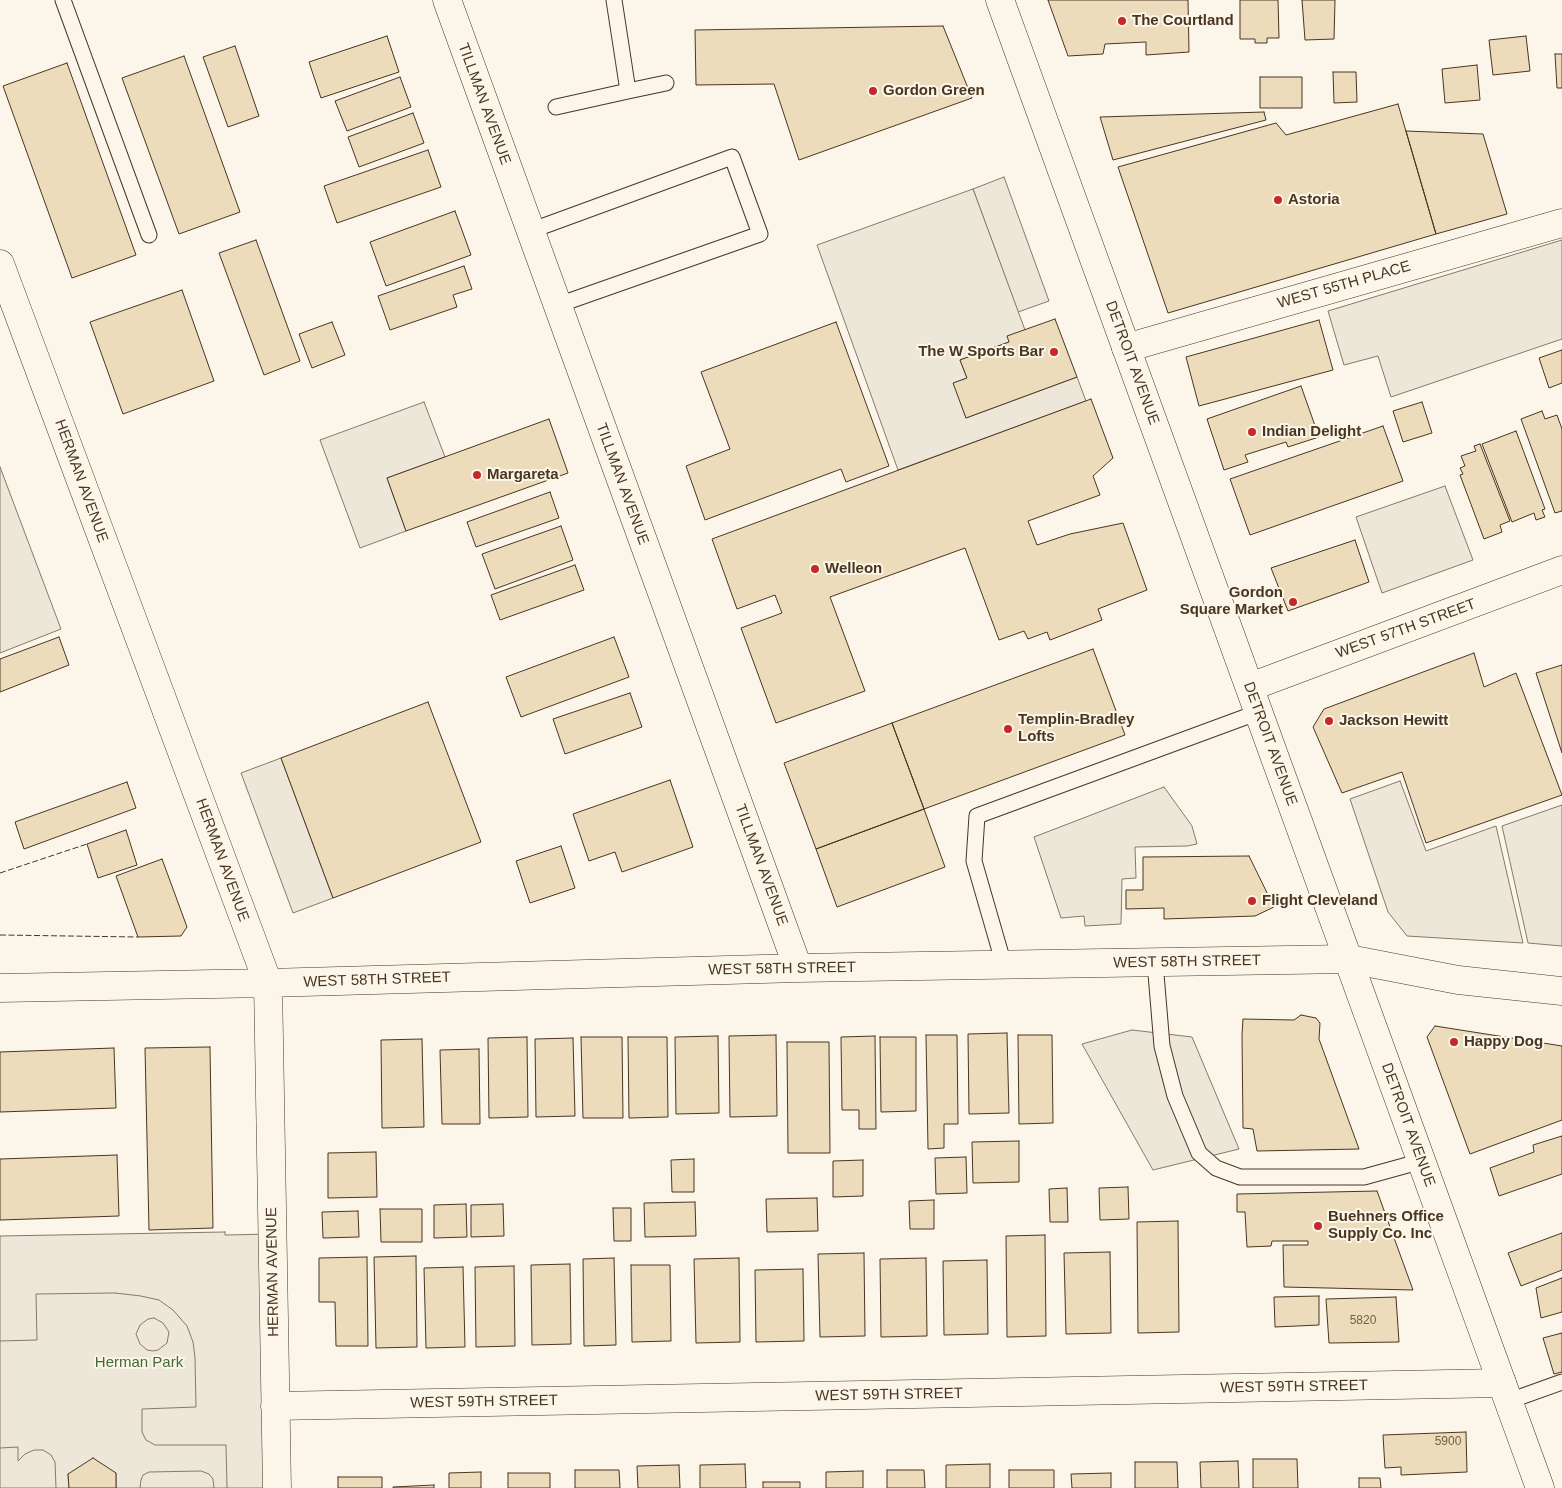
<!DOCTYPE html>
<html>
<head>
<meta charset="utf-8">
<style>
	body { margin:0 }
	canvas { display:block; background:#fbf6e9 }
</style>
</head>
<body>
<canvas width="1562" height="1488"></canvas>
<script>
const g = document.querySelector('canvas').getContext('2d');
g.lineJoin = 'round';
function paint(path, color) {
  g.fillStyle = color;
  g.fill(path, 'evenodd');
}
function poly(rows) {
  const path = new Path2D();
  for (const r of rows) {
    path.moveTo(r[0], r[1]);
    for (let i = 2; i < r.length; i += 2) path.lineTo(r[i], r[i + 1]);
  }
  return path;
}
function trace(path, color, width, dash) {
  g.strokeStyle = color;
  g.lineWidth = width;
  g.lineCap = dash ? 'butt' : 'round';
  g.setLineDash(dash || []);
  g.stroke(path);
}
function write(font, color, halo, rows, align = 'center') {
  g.font = font + ' Helvetica,sans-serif';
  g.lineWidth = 4;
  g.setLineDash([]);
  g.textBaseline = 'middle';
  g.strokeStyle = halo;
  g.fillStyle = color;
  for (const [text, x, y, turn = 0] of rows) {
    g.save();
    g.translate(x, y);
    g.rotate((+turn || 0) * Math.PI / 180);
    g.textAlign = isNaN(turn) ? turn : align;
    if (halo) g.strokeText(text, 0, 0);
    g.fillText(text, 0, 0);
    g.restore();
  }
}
const green = poly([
	[1004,177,1049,301,1018,312,973,189,1004,177],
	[225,1232,225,1235,272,1234,277,1488,0,1488,0,1236,225,1232]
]);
const parking = poly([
	[973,189,1025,330,1009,342,960,360,967,378,954,383,966,418,1077,377,1086,401,898,470,817,245,973,189],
	[1562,240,1562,339,1391,397,1378,356,1344,365,1328,311,1562,240],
	[424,402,445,457,387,478,406,531,360,548,320,440,424,402],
	[0,467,61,629,0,653,0,467],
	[1445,486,1473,560,1382,593,1356,517,1445,486],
	[281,758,333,898,293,913,241,773,281,758],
	[1400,781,1426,851,1496,826,1523,943,1407,936,1388,912,1350,799,1400,781],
	[1164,787,1192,826,1197,844,1187,846,1135,847,1136,878,1122,879,1121,924,1085,926,1084,916,1061,918,1034,837,1164,787],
	[1562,805,1562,946,1528,943,1502,826,1562,805],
	[1132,1030,1192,1037,1239,1149,1153,1170,1082,1044,1132,1030],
	[115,1293,141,1296,159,1300,173,1310,187,1326,193,1342,195,1358,196,1407,142,1409,142,1432,146,1440,155,1445,226,1445,227,1488,214,1488,213,1479,209,1474,201,1471,149,1472,143,1475,141,1480,140,1488,116,1488,116,1473,68,1474,69,1488,56,1488,55,1462,51,1455,43,1450,34,1450,25,1454,18,1461,18,1447,0,1448,0,1341,37,1340,36,1294,115,1293],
	[154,1318,163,1323,169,1332,167,1343,158,1350,153,1351,147,1350,140,1344,136,1334,140,1325,148,1319,154,1318]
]);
const building = poly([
	[1048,0,1188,0,1189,52,1146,55,1146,42,1105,44,1103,54,1068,56,1048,0],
	[1240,0,1278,0,1279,38,1267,38,1267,43,1255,43,1255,39,1240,39,1240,0],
	[1302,0,1335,0,1334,39,1305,40,1302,0],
	[943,26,972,98,799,160,774,84,696,85,695,30,943,26],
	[387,36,399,72,321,98,309,62,387,36],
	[1526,36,1530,71,1493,75,1489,40,1526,36],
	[235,46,259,116,228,127,203,57,235,46],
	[1555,54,1562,54,1562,88,1557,88,1555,54],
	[184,56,240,212,179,234,122,78,184,56],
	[67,63,136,255,72,278,3,86,67,63],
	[1477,65,1480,100,1445,103,1442,69,1477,65],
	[1333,72,1356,72,1357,102,1334,103,1333,72],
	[400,77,411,107,347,131,335,101,400,77],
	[1260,77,1302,77,1302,108,1260,108,1260,77],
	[1398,104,1436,234,1168,313,1118,167,1276,123,1286,135,1398,104],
	[1264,112,1266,120,1113,160,1100,117,1264,112],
	[413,113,424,143,359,167,348,137,413,113],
	[1406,131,1483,134,1507,214,1436,234,1406,131],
	[428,150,441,187,337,223,324,186,428,150],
	[455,211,471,255,386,286,370,242,455,211],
	[256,240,300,361,264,375,219,253,256,240],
	[464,266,472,289,453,295,457,307,390,330,378,296,464,266],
	[182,290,214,381,123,414,90,322,182,290],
	[1055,319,1077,377,966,418,953,383,967,378,960,360,1009,342,1007,336,1055,319],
	[1319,320,1333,370,1199,406,1186,357,1319,320],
	[332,322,345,355,312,368,299,334,332,322],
	[836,322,889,466,846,482,841,469,705,520,686,466,730,449,701,372,836,322],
	[1562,350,1562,383,1549,388,1539,358,1562,350],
	[1301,386,1319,437,1288,447,1286,442,1245,455,1248,462,1224,470,1207,419,1301,386],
	[1091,399,1113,458,1093,476,1100,495,1028,521,1037,545,1070,534,1123,523,1147,590,1098,609,1102,620,1050,640,1047,632,1028,639,1024,631,999,640,965,548,830,597,865,691,776,723,741,628,782,613,775,595,737,609,712,539,1091,399],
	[1422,402,1432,433,1403,442,1393,411,1422,402],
	[1542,411,1545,419,1557,415,1562,429,1562,511,1555,513,1521,419,1542,411],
	[549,419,568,473,406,531,387,478,549,419],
	[1383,426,1403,481,1250,535,1230,479,1383,426],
	[1516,431,1545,509,1542,510,1545,517,1536,520,1534,513,1512,522,1482,444,1516,431],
	[1480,444,1510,521,1500,525,1502,532,1484,539,1460,475,1463,474,1460,468,1465,466,1461,456,1476,451,1474,446,1480,444],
	[550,492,559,518,476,547,467,522,550,492],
	[561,526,573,560,495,589,482,554,561,526],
	[1355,540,1369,582,1288,611,1271,568,1355,540],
	[575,565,584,590,500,620,491,595,575,565],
	[59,637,69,665,0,692,0,659,59,637],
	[614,637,629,677,521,717,506,677,614,637],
	[1093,649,1125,735,924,809,892,723,1093,649],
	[1474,653,1484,687,1516,673,1562,795,1426,843,1402,772,1342,793,1313,727,1324,709,1474,653],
	[1562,665,1562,753,1536,673,1562,665],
	[630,693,642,727,565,754,553,719,630,693],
	[428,702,481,842,333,898,281,758,428,702],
	[892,723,924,809,816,849,784,763,892,723],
	[670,780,693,847,622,872,615,852,589,861,573,814,670,780],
	[127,782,136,808,24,849,15,822,127,782],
	[924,809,945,867,837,907,816,849,924,809],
	[126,830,137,865,98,878,87,844,126,830],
	[561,846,575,888,530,903,516,861,561,846],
	[1249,856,1274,907,1255,916,1164,919,1164,908,1126,909,1126,890,1143,890,1143,857,1249,856],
	[162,859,187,927,181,936,138,937,116,876,162,859],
	[1301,1015,1316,1018,1320,1023,1319,1039,1359,1149,1257,1151,1253,1129,1243,1128,1242,1035,1243,1019,1294,1020,1301,1015],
	[1435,1026,1562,1046,1562,1120,1470,1154,1427,1037,1435,1026],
	[1007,1033,1009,1113,969,1114,968,1034,1007,1033],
	[776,1035,777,1116,730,1117,729,1036,776,1035],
	[926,1035,957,1035,958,1124,944,1124,944,1148,928,1149,926,1035],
	[1018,1035,1052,1035,1053,1123,1019,1124,1018,1035],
	[718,1036,719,1113,676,1114,675,1037,718,1036],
	[875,1036,876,1129,859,1129,859,1110,842,1110,841,1037,875,1036],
	[527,1037,528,1117,489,1118,488,1038,527,1037],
	[581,1037,622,1037,623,1118,583,1118,581,1037],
	[628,1037,667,1037,668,1117,629,1118,628,1037],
	[880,1037,916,1037,916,1111,881,1112,880,1037],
	[573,1038,575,1116,536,1117,535,1039,573,1038],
	[422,1039,424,1127,382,1128,381,1040,422,1039],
	[787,1042,829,1042,830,1153,788,1153,787,1042],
	[210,1047,213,1228,149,1230,145,1048,210,1047],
	[114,1048,116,1108,0,1112,0,1052,114,1048],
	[479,1049,480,1124,442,1124,440,1050,479,1049],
	[1562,1136,1562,1174,1499,1196,1490,1168,1534,1152,1533,1145,1562,1136],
	[1019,1141,1019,1182,973,1183,972,1142,1019,1141],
	[376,1152,377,1197,328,1198,328,1153,376,1152],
	[117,1155,119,1216,0,1220,0,1159,117,1155],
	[966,1157,967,1193,936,1194,935,1158,966,1157],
	[694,1159,694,1192,672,1192,671,1160,694,1159],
	[863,1160,863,1196,833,1197,833,1161,863,1160],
	[1128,1187,1129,1219,1100,1220,1099,1188,1128,1187],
	[1067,1188,1068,1222,1050,1222,1049,1189,1067,1188],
	[1377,1191,1413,1290,1284,1287,1283,1245,1308,1245,1308,1241,1272,1241,1271,1246,1247,1247,1245,1212,1237,1212,1237,1194,1377,1191],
	[817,1198,818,1231,767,1232,766,1199,817,1198],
	[934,1200,934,1229,910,1229,909,1201,934,1200],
	[695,1202,696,1236,645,1237,644,1203,695,1202],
	[466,1204,467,1237,434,1238,434,1205,466,1204],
	[503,1204,504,1236,471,1237,471,1205,503,1204],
	[613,1208,631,1208,631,1241,614,1241,613,1208],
	[380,1209,422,1209,422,1242,381,1242,380,1209],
	[358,1211,359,1237,323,1238,322,1212,358,1211],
	[1178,1221,1179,1332,1138,1333,1137,1222,1178,1221],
	[1562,1233,1562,1270,1521,1286,1508,1253,1562,1233],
	[1045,1235,1046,1336,1007,1337,1006,1236,1045,1235],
	[1110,1252,1111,1333,1066,1334,1064,1253,1110,1252],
	[864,1253,865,1336,820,1337,818,1254,864,1253],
	[416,1256,417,1347,376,1348,374,1257,416,1256],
	[367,1257,368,1346,336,1346,335,1302,319,1302,319,1258,367,1257],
	[614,1258,616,1345,584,1346,583,1259,614,1258],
	[739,1258,740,1342,696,1343,694,1259,739,1258],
	[926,1258,927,1336,881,1337,880,1259,926,1258],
	[987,1260,988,1334,944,1335,943,1261,987,1260],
	[570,1264,571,1344,532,1345,531,1265,570,1264],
	[631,1265,670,1265,671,1341,632,1342,631,1265],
	[514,1266,515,1346,476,1347,475,1267,514,1266],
	[463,1267,465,1347,426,1348,424,1268,463,1267],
	[803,1269,804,1341,756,1342,755,1270,803,1269],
	[1562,1278,1562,1312,1541,1318,1536,1288,1562,1278],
	[1319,1296,1319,1325,1275,1327,1274,1297,1319,1296],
	[1396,1297,1399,1342,1329,1343,1326,1299,1396,1297],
	[1562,1333,1562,1372,1554,1374,1543,1338,1562,1333],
	[1466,1432,1467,1472,1401,1475,1401,1467,1385,1468,1383,1435,1466,1432],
	[93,1458,116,1473,116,1488,69,1488,68,1474,93,1458],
	[1253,1459,1297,1459,1298,1488,1253,1488,1253,1459],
	[1238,1461,1239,1488,1201,1488,1200,1462,1238,1461],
	[1135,1462,1177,1462,1178,1488,1135,1488,1135,1462],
	[745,1464,746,1488,700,1488,700,1465,745,1464],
	[990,1464,990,1488,946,1488,946,1465,990,1464],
	[679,1465,680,1488,638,1488,637,1466,679,1465],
	[575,1470,619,1470,620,1488,575,1488,575,1470],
	[887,1470,924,1470,925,1488,887,1488,887,1470],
	[1009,1470,1054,1470,1054,1488,1009,1488,1009,1470],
	[863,1471,863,1488,826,1488,826,1472,863,1471],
	[481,1472,481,1488,449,1488,449,1473,481,1472],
	[508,1473,550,1473,550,1488,508,1488,508,1473],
	[1111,1473,1111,1488,1072,1488,1071,1474,1111,1473],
	[338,1477,382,1477,382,1488,338,1488,338,1477],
	[1359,1478,1380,1478,1381,1488,1359,1488,1359,1478],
	[763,1482,800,1482,800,1488,763,1488,763,1482],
	[434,1485,434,1488,393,1488,393,1487,434,1485]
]);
const lane = poly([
	[63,0,149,235],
	[628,91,666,83],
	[556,107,628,91,614,0],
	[530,231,732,157,760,234,558,305],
	[1155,962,1162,1046,1175,1096,1199,1153,1216,1168,1240,1177,1364,1177,1422,1161],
	[1004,965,974,861,977,816,1259,712],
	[1509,1401,1562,1382]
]);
const street = poly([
	[447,0,798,968],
	[0,264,268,983,277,1488],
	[1126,348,1562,223],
	[1250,687,1562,570],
	[0,988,268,983,798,968,1349,959,1458,980,1562,991],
	[275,1406,1502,1383]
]);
const primary = poly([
	[1000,0,1540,1488]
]);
const fence = poly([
	[0,873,87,844],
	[0,935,138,937]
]);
const markers = [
	[1122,21,5,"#c62828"],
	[873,91,5,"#c62828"],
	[1278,200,5,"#c62828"],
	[1054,352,5,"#c62828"],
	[1252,432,5,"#c62828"],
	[477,475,5,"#c62828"],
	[815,569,5,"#c62828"],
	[1293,602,5,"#c62828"],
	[1329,721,5,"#c62828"],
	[1008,729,5,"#c62828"],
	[1252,901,5,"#c62828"],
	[1454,1042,5,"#c62828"],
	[1318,1226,5,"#c62828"]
];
const numberNames = [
	["5820",1363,1321],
	["5900",1448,1442]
];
const poiNames = [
	["The Courtland",1132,21],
	["Gordon Green",883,91],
	["Astoria",1288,200],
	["The W Sports Bar",1044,352,"right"],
	["Indian Delight",1262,432],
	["Margareta",487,475],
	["Welleon",825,569],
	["Gordon",1283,593,"right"],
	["Square Market",1283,610,"right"],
	["Templin-Bradley",1018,720],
	["Lofts",1018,737],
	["Jackson Hewitt",1339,721],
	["Flight Cleveland",1262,901],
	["Happy Dog",1464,1042],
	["Buehners Office",1328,1217],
	["Supply Co. Inc",1328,1234]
];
const streetNames = [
	["TILLMAN AVENUE",484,104,70],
	["WEST 55TH PLACE",1344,285,-16],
	["DETROIT AVENUE",1132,363,70],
	["HERMAN AVENUE",81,481,70],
	["TILLMAN AVENUE",622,484,70],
	["WEST 57TH STREET",1406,629,-20],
	["DETROIT AVENUE",1270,744,70],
	["HERMAN AVENUE",222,860,70],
	["TILLMAN AVENUE",761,865,70],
	["WEST 58TH STREET",1187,962,-1],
	["WEST 58TH STREET",782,969,-1],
	["WEST 58TH STREET",377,980,-2],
	["DETROIT AVENUE",1408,1125,70],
	["HERMAN AVENUE",273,1272,-91],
	["WEST 59TH STREET",1294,1387,-1],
	["WEST 59TH STREET",889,1395,-1],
	["WEST 59TH STREET",484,1402,-1]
];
const parkNames = [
	["Herman Park",139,1363]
];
paint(green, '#ede6d9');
trace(green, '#887966', 1);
paint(parking, '#ede7d9');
trace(parking, '#887966', 1);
paint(building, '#ecdcbc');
trace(building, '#4a3520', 1);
trace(lane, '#4a3520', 17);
trace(street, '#4a3520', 29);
trace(primary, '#4a3520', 29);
trace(lane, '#fbf6e9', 15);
trace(street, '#fbf6e9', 28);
trace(primary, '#fbf6e9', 28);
trace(fence, '#4a3520', 1, [6, 2.5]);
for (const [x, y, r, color] of markers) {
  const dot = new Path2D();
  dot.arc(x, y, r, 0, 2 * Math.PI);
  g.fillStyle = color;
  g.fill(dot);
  trace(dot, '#fbf6e9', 2);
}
write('12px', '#725f47', null, numberNames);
write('bold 15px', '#4a3520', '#fbf6e9', poiNames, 'left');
write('15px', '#4a3520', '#fbf6e9', streetNames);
write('15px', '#436837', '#fbf6e9', parkNames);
</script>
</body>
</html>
